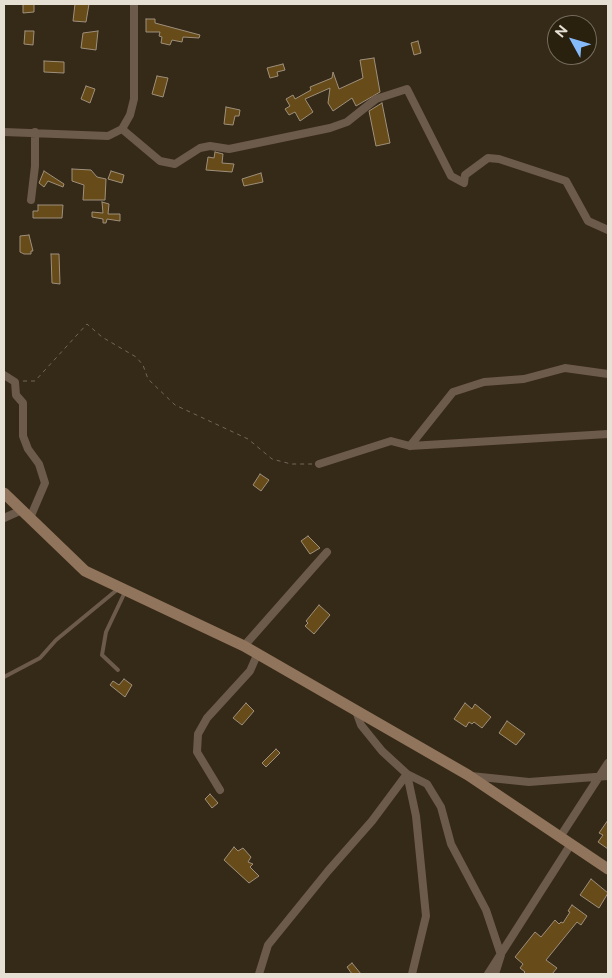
<!DOCTYPE html>
<html>
<head>
<meta charset="utf-8">
<style>
	body { margin:0 }
	#map { position:relative; width:612px; height:978px; overflow:hidden; background:#352918; font-family:Raleway,sans-serif }
	canvas { display:block }
	.frame { position:absolute; inset:0; border:5px solid #e6dfd4; pointer-events:none }
	.north { position:absolute; left:547px; top:15px; width:50px; height:50px; box-sizing:border-box; background:#2a200e; border:1px solid #756c5d; border-radius:50%; rotate:309deg; font-size:14px; font-weight:700; line-height:20px; text-align:center; color:#e6dfd4 }
	.north::after { content:''; display:block; margin:auto; width:18px; height:22px; background:#86bbfb; clip-path:polygon(50% 0,100% 100%,50% 72%,0 100%) }
</style>
</head>
<body>
<div id="map">
<canvas width="612" height="978"></canvas>
<div class="frame"></div>
<div class="north">N</div>
</div>
<script>
const g = document.querySelector('canvas').getContext('2d');
g.lineJoin = 'round';
function paint(path, color) {
  g.fillStyle = color;
  g.fill(path, 'evenodd');
}
function poly(rows) {
  const path = new Path2D();
  for (const r of rows) {
    path.moveTo(r[0], r[1]);
    for (let i = 2; i < r.length; i += 2) path.lineTo(r[i], r[i + 1]);
  }
  return path;
}
function trace(path, color, width, dash) {
  g.strokeStyle = color;
  g.lineWidth = width;
  g.lineCap = dash ? 'butt' : 'round';
  g.setLineDash(dash || []);
  g.stroke(path);
}
const building = poly([
	[23,4,34,4,34,12,23,13,23,4],
	[75,4,89,4,86,22,73,21,75,4],
	[146,19,155,19,155,23,200,35,199,38,183,37,182,42,172,40,170,45,161,43,162,37,159,36,160,32,146,32,146,19],
	[25,31,34,31,33,45,24,44,25,31],
	[98,31,96,50,81,48,83,33,98,31],
	[418,41,421,53,414,55,411,43,418,41],
	[374,58,380,92,356,106,352,98,333,111,328,103,330,88,305,99,313,112,300,121,295,112,289,115,285,109,290,106,286,99,293,95,295,99,311,90,310,87,332,78,333,72,339,89,363,78,360,60,374,58],
	[44,61,64,62,64,73,44,72,44,61],
	[283,64,285,70,277,72,278,76,270,78,267,68,283,64],
	[157,76,168,78,163,97,152,94,157,76],
	[86,86,95,89,90,103,81,99,86,86],
	[382,103,390,143,376,146,369,111,382,103],
	[226,107,240,110,239,116,235,116,233,125,224,124,226,107],
	[215,152,223,154,222,163,234,164,232,172,206,170,208,157,214,158,215,152],
	[72,169,91,170,97,177,106,179,105,200,83,200,84,185,72,181,72,169],
	[44,171,64,184,63,187,48,181,44,187,39,183,44,171],
	[111,171,124,175,122,183,108,179,111,171],
	[261,173,263,182,244,186,242,179,261,173],
	[102,202,109,204,108,214,120,214,120,221,107,219,106,223,103,223,103,219,92,217,92,212,103,213,102,202],
	[38,205,63,205,62,218,33,218,33,211,38,211,38,205],
	[29,235,33,251,31,251,31,254,24,254,20,252,20,236,29,235],
	[51,254,59,254,60,284,52,283,51,254],
	[260,474,269,480,261,491,253,485,260,474],
	[308,536,320,548,310,554,301,541,308,536],
	[319,605,330,615,314,634,305,626,308,623,306,621,319,605],
	[124,679,132,685,125,697,110,685,113,681,119,685,124,679],
	[246,703,254,711,242,725,233,718,246,703],
	[465,703,472,709,475,704,491,717,482,728,474,722,472,724,469,722,466,727,454,719,465,703],
	[507,721,525,734,516,745,499,733,507,721],
	[276,749,280,753,266,767,262,763,276,749],
	[210,794,218,803,212,808,205,799,210,794],
	[608,820,608,849,598,842,603,835,599,833,608,820],
	[234,847,238,851,243,848,251,857,248,862,253,864,250,867,259,876,249,883,224,860,234,847],
	[591,879,608,893,599,908,580,895,591,879],
	[572,905,587,916,581,925,577,922,546,960,557,968,552,974,523,974,525,972,520,968,523,964,515,957,535,932,541,937,555,920,559,924,561,922,563,923,570,912,568,911,572,905],
	[352,963,361,974,352,974,347,967,352,963]
]);
const path = poly([
	[23,381,35,381,87,324,102,337,136,357,143,365,148,379,175,405,248,439,272,459,291,464,312,464]
]);
const lane = poly([
	[118,670,102,655,106,632,125,592],
	[4,677,40,658,56,640,118,589]
]);
const street = poly([
	[122,129,160,161,175,164,200,148,210,146,229,149,330,128,347,122,376,99,407,89,451,176,464,183,465,175,488,158,499,159,566,181,588,221,608,230],
	[4,132,108,136,122,129,130,115,134,99,134,4],
	[31,200,35,166,35,132],
	[4,375,15,382,16,395,23,403,23,436,28,449,39,464,45,483,30,518],
	[410,446,453,392,484,382,524,379,565,368,608,374],
	[319,464,391,441,410,446,608,434],
	[4,518,22,510],
	[244,646,327,552],
	[356,711,361,725,382,751,407,774,416,816,426,916,412,974],
	[471,776,529,782,608,776],
	[220,790,197,752,198,734,207,718,250,671,257,655],
	[560,837,608,763],
	[259,974,268,945,328,871,372,821,407,774,427,784,441,807,451,844,486,910,501,955,495,974],
	[488,974,571,844]
]);
const secondary = poly([
	[4,493,85,571,244,646,468,775,608,869]
]);
paint(building, '#674b19');
trace(building, '#9e907c', 1);
trace(path, '#726859', 1, [4, 4]);
trace(lane, '#6c5a4a', 4);
trace(street, '#6c5a4a', 8);
trace(secondary, '#90745b', 11);
</script>
</body>
</html>
